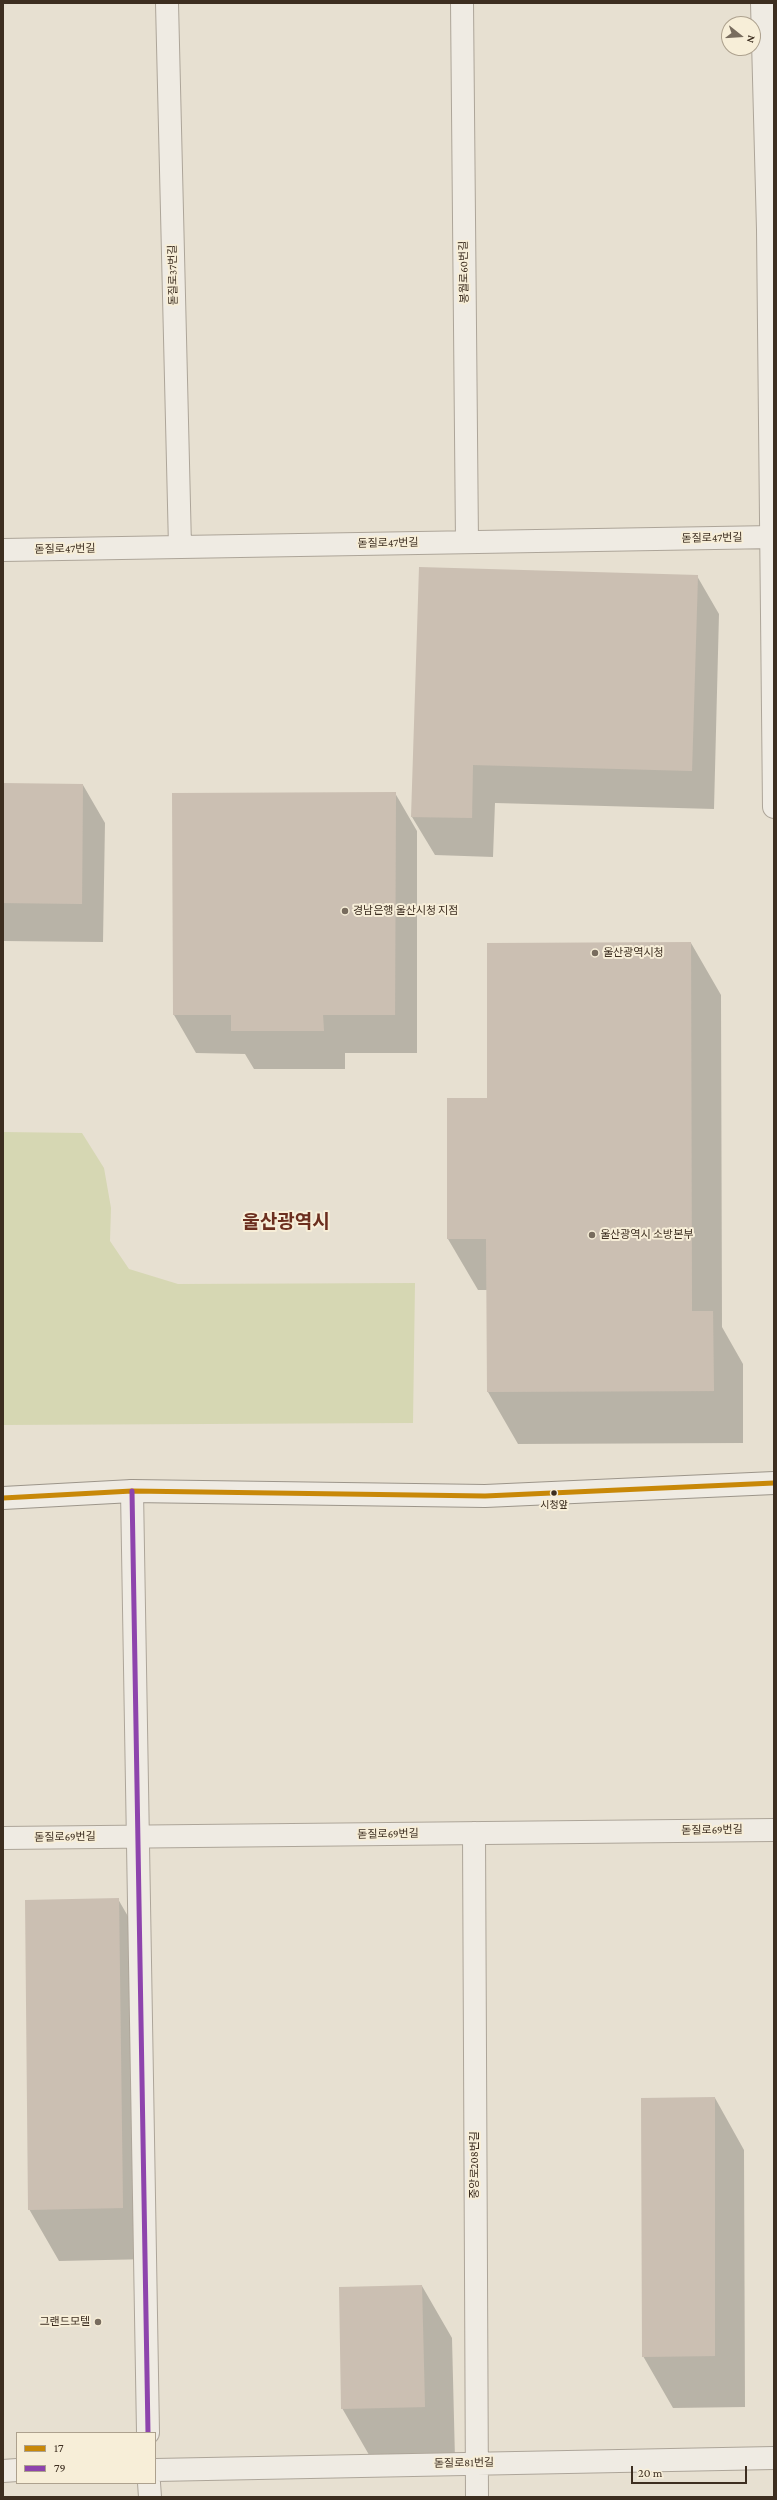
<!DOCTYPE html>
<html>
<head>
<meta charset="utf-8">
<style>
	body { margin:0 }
	#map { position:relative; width:777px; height:2500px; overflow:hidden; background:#e7e0d1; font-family:"Crimson Pro",serif }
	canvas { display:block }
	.frame { position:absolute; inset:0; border:4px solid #3d2e20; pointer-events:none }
	.legend { position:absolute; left:16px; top:2432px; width:140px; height:52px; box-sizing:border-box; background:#f7eed8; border:1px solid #ada18e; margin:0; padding:5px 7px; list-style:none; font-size:12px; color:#3d2e20 }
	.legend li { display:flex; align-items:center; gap:8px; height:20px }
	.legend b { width:20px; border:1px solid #ada18e }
	.north { position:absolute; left:721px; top:16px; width:40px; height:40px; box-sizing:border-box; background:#f7eed8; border:1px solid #ada18e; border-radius:50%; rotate:107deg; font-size:11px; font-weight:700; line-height:16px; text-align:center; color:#3d2e20 }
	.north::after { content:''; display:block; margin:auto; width:14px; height:18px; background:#786c5e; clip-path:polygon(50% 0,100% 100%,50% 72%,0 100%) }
	.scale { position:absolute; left:631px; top:2466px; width:116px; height:18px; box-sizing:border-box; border:2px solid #3d2e20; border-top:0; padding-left:5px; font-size:12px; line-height:14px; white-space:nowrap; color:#3d2e20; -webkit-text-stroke:3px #f7eed8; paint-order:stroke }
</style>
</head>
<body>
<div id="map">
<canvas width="777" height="2500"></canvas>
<div class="frame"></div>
<ul class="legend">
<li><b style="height:5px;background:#c88808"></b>17</li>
<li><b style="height:5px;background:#8e44ad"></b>79</li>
</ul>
<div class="north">N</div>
<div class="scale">20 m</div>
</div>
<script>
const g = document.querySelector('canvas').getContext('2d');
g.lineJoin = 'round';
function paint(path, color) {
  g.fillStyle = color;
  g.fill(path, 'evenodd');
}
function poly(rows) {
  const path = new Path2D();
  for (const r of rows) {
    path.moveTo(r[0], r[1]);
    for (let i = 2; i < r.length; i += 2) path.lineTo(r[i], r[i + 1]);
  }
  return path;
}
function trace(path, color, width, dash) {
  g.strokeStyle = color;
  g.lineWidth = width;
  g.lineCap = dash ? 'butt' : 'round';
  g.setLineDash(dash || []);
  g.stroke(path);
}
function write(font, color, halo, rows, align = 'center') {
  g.font = font + ' "Crimson Pro","Noto Sans KR",serif';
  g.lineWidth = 4;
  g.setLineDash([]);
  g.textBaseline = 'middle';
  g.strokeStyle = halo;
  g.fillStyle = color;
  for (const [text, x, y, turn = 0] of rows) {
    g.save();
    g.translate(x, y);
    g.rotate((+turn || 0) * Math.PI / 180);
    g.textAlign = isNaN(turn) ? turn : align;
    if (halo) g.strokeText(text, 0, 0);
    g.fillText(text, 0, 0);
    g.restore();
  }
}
const green = poly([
	[3,1132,82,1133,104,1168,111,1208,110,1241,129,1269,178,1284,415,1283,413,1423,3,1425]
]);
const shadow = poly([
	[420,568,697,576,719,614,714,809,495,803,493,857,435,855,412,817],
	[3,784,83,785,105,823,103,942,3,941],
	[395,793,417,831,417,1053,345,1053,345,1069,254,1069,245,1054,196,1053,174,1015],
	[691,943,721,995,722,1327,743,1364,743,1443,518,1444,488,1392,488,1290,478,1290,448,1239,488,1099],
	[118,1899,148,1951,152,2259,59,2261,29,2209],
	[715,2098,744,2150,745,2407,673,2408,643,2356],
	[422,2286,452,2338,455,2459,372,2460,342,2408]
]);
const building = poly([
	[419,567,698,575,692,771,473,765,472,818,411,817],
	[3,783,83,784,82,904,3,903],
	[396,792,395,1015,323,1015,324,1031,231,1031,231,1015,173,1015,172,793],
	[691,942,692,1311,713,1311,714,1391,487,1392,486,1239,447,1239,447,1098,487,1098,487,943],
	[119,1898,123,2208,28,2210,25,1900],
	[715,2097,715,2356,642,2357,641,2098],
	[422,2285,425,2407,341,2409,339,2287]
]);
const minor = poly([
	[167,3,180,547],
	[462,3,467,542],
	[762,3,768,230,774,807],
	[3,550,774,537],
	[132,1491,148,2433],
	[474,1833,477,2497],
	[3,1838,774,1830],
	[155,2470,774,2458],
	[3,2471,17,2470],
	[149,2483,150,2497]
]);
const secondary = poly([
	[3,1498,132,1491,485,1496,774,1483]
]);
const bus1 = poly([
	[3,1498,132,1491,485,1496,774,1483]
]);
const bus2 = poly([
	[132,1491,148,2433]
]);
const markers = [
	[345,911,4,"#786c5e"],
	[595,953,4,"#786c5e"],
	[592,1235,4,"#786c5e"],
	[554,1493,3.5,"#3d2e20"],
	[98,2322,4,"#786c5e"]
];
const busNames = [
	["시청앞",554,1505]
];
const streetNames = [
	["봉월로60번길",464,272,-91],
	["돋질로37번길",173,275,-91],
	["돋질로47번길",712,538,-1],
	["돋질로47번길",388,543,-1],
	["돋질로47번길",65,549,-1],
	["돋질로69번길",712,1830,-1],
	["돋질로69번길",388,1834,-1],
	["돋질로69번길",65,1837,-1],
	["중앙로208번길",475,2165,-90],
	["돋질로81번길",464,2463,-1]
];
const poiNames = [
	["경남은행 울산시청 지점",353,911],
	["울산광역시청",603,953],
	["울산광역시 소방본부",600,1235],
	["그랜드모텔",90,2322,"right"]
];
const townNames = [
	["울산광역시",286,1222]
];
paint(green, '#d6d7b3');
paint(shadow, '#0003');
paint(building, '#cbbfb2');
trace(minor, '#ada599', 24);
trace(secondary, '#9c958a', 24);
trace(minor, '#efebe3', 22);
trace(secondary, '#efebe3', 22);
trace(bus1, '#c88808', 5);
trace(bus2, '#8e44ad', 5);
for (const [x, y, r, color] of markers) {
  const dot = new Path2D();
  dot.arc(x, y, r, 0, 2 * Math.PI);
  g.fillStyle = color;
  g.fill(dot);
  trace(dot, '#f7eed8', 1.5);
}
write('10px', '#3d2e20', '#f7eed8', busNames);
write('11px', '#3d2e20', '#f7eed8', streetNames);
write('11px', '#3d2e20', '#f7eed8', poiNames, 'left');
write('bold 19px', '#6b2e1e', '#f7eed8', townNames);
</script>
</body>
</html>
